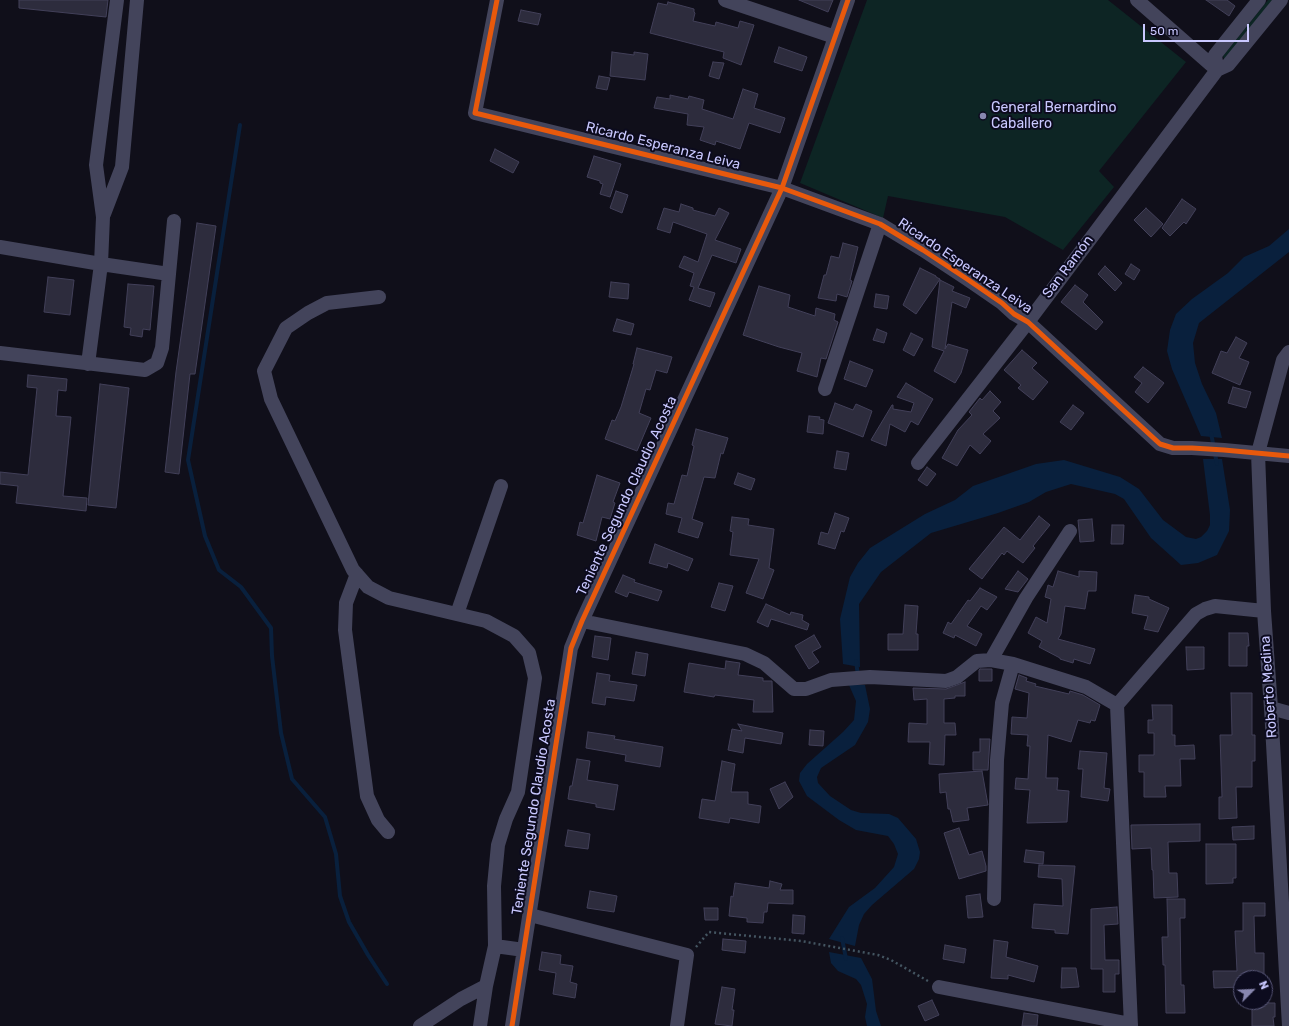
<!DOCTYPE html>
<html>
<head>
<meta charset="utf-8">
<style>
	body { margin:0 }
	#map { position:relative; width:1289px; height:1026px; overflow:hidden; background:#100f1a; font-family:Rubik,sans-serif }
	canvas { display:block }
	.north { position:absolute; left:1233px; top:970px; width:40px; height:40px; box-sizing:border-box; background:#0c0b1e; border:1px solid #585778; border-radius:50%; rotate:66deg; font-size:11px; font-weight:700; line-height:16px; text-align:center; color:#c9c8ff }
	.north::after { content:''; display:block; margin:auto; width:14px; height:18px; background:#8887af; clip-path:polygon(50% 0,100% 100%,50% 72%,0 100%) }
	.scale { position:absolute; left:1143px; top:24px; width:106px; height:18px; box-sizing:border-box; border:2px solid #c9c8ff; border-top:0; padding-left:5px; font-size:12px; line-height:14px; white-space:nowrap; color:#c9c8ff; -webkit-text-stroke:3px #0c0b1e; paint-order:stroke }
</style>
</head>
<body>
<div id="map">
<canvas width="1289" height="1026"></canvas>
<div class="north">N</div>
<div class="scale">50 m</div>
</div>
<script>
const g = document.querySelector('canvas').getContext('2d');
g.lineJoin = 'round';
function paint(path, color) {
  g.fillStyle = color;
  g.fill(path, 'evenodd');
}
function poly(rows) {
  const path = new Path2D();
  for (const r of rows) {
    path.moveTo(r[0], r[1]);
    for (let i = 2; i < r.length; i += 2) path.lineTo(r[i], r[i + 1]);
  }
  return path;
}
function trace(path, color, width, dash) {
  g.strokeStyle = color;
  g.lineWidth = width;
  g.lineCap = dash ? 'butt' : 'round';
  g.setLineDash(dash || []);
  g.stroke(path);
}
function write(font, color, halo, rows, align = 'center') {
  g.font = font + ' Rubik,sans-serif';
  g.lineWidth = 4;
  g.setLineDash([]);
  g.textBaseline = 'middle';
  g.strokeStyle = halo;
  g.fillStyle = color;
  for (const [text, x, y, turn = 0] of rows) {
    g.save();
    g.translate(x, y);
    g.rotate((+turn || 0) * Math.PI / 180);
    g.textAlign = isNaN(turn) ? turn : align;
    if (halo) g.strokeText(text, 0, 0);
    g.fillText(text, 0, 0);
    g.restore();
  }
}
const green = poly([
	[867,0,1108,0,1186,62,1099,171,1114,187,1063,250,1005,217,888,196,883,218,800,183],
	[1268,0,1274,0,1225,59,1224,59,1223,56]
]);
const water = poly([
	[1289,229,1289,252,1199,323,1193,343,1195,363,1202,384,1216,413,1222,438,1201,436,1172,369,1167,351,1170,330,1176,314,1192,299,1228,273,1244,257,1269,246],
	[1203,459,1222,459,1230,510,1229,531,1217,555,1198,563,1181,565,1151,538,1124,499,1115,494,1071,484,1046,492,1029,502,998,513,931,533,881,572,859,604,860,667,843,664,840,619,850,577,858,563,870,548,925,514,955,500,973,486,1036,464,1064,460,1120,477,1139,489,1163,520,1186,537,1196,539,1201,537,1207,531,1210,525,1210,515],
	[849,685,865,685,870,709,868,722,855,745,821,768,817,777,818,783,830,796,851,810,861,813,889,814,898,818,916,839,920,852,919,859,914,869,872,905,864,914,859,925,855,946,829,939,849,907,875,888,894,867,898,854,894,844,888,836,856,830,839,820,807,796,799,781,800,773,807,764,843,732,854,720,856,701],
	[829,952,861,958,872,979,876,1011,881,1026,867,1026,865,1017,867,1004,861,985,856,979,838,971,831,963]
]);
const stream = poly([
	[240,125,188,460,205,536,219,570,241,587,271,628,272,656,281,733,292,779,325,817,336,854,340,896,349,922,368,955,387,984],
	[1211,433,1217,464],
	[856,661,858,676],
	[842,938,846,959]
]);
const building = poly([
	[19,0,108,0,106,17,19,8,19,0],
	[799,0,833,0,828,12,799,0],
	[1206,0,1227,0,1235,6,1229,16,1206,0],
	[668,2,694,9,694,12,695,13,693,21,715,26,716,22,738,28,740,21,754,25,741,65,723,58,724,52,650,33,658,3,667,5,668,2],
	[521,10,541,14,538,25,518,21,521,10],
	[779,47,807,57,802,71,774,62,779,47],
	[612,52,634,55,634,52,648,54,645,80,610,76,612,52],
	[713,62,724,63,719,79,709,76,713,62],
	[599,76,610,78,607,90,596,88,599,76],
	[743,89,758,94,754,108,785,118,780,133,749,123,740,149,716,141,715,145,700,140,704,127,687,125,688,114,654,108,657,97,670,99,670,95,688,99,689,96,704,100,702,109,733,119,743,89],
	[495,149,519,162,513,173,490,161,495,149],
	[594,156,621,164,610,197,600,194,603,184,600,183,600,181,587,177,594,156],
	[616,191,628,195,622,213,610,208,616,191],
	[1182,199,1196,209,1186,224,1184,222,1170,236,1162,228,1182,199],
	[681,204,693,208,693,210,715,216,719,208,729,213,715,240,741,249,736,263,712,255,698,288,715,293,710,307,689,300,694,287,690,286,694,273,679,267,684,256,698,262,707,234,673,222,670,233,657,229,664,208,679,212,681,204],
	[1146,208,1163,224,1151,237,1134,220,1146,208],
	[197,223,216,226,195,374,190,374,179,474,165,472,176,372,197,223],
	[843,243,858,247,850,280,852,281,847,297,837,294,836,301,818,298,824,275,826,275,831,256,839,258,843,243],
	[1131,264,1140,270,1134,280,1125,274,1131,264],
	[1105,266,1122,283,1115,291,1098,274,1105,266],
	[920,268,936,276,936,277,940,279,916,314,903,305,920,268],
	[48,277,74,280,70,315,44,312,48,277],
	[940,280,954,287,952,291,970,298,966,308,952,302,945,349,948,344,968,350,961,373,955,383,934,371,944,351,932,347,940,280],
	[611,282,629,284,628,299,609,297,611,282],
	[128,284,154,286,150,330,143,329,142,337,130,335,131,328,124,327,128,284],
	[1075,285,1088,295,1083,302,1103,322,1096,330,1061,302,1075,285],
	[759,286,790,295,788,307,815,316,816,308,835,314,834,320,838,322,826,359,821,358,817,377,797,371,802,353,779,347,743,335,759,286],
	[876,294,889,296,887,309,874,307,876,294],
	[617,319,634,324,631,335,613,331,617,319],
	[877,329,887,333,884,343,873,340,877,329],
	[911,333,923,339,914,356,903,350,911,333],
	[1236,337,1247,343,1239,358,1249,362,1240,385,1212,373,1221,351,1227,353,1236,337],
	[637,348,672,357,667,373,656,370,650,390,646,389,639,413,651,418,637,451,605,439,612,420,615,421,621,407,634,364,633,364,637,348],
	[1022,350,1037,363,1032,368,1048,382,1033,400,1018,388,1021,385,1004,370,1022,350],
	[850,361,873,370,866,387,844,379,850,361],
	[1143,367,1164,383,1148,403,1135,392,1142,383,1134,377,1143,367],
	[28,375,67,379,66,391,58,390,56,416,71,417,63,496,87,498,86,511,16,503,18,486,0,484,0,472,28,475,37,388,27,387,28,375],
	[906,383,933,399,918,425,911,421,905,432,890,424,886,446,871,440,892,405,893,405,893,409,911,412,914,403,897,397,906,383],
	[100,384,129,388,116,508,88,505,100,384],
	[1233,387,1251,392,1246,408,1228,403,1233,387],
	[990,391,1001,402,993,411,1000,418,983,434,991,441,980,454,970,445,957,466,942,458,958,430,972,415,969,412,980,398,982,400,990,391],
	[835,403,853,410,856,404,872,411,863,437,828,423,835,403],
	[1073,405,1084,413,1071,430,1060,422,1073,405],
	[809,416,820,417,819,419,824,420,823,434,807,432,809,416],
	[696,429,728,438,723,454,721,453,715,478,704,477,692,519,703,523,698,538,678,532,682,518,666,514,668,503,674,504,682,475,687,476,694,446,692,445,696,429],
	[837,451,849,453,846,470,834,468,837,451],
	[927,467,936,474,927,486,918,480,927,467],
	[738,473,755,479,751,490,734,484,738,473],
	[597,475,620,483,613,502,615,503,610,519,602,517,596,541,577,535,580,522,583,523,597,475],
	[835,513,849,518,844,532,841,531,835,549,818,544,821,532,828,534,835,513],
	[1039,516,1050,525,1033,546,1035,548,1023,563,1007,551,1004,555,1002,553,982,579,969,569,1004,527,1020,540,1039,516],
	[732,517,749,519,748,525,774,529,769,568,774,570,763,599,746,593,759,559,730,555,733,532,730,531,732,517],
	[1092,519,1094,541,1080,542,1078,520,1092,519],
	[1112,525,1124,525,1123,544,1111,544,1112,525],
	[655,544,693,559,688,571,668,563,667,568,649,563,655,544],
	[1018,571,1028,579,1018,592,1005,589,1018,571],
	[1058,571,1079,577,1079,571,1097,572,1096,591,1088,591,1085,609,1065,606,1061,634,1058,639,1095,649,1090,664,1074,659,1073,663,1060,659,1060,658,1039,647,1042,641,1028,633,1036,617,1047,623,1051,599,1045,597,1048,585,1053,587,1058,571],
	[623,575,635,580,634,582,662,591,658,601,629,592,627,597,615,592,623,575],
	[719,583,733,586,725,611,711,607,719,583],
	[980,588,997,597,987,610,981,606,967,626,982,634,976,646,955,635,954,638,943,633,948,622,951,624,968,600,970,601,980,588],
	[1135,595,1149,597,1149,599,1169,608,1158,632,1144,629,1148,616,1132,613,1135,595],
	[766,604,790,615,791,612,803,615,802,620,809,624,807,630,771,619,768,627,757,622,766,604],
	[905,605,918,606,916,634,918,634,918,650,888,650,888,634,903,634,905,605],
	[1229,633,1248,633,1249,646,1247,646,1247,666,1229,666,1229,633],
	[814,635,821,647,812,652,819,662,809,669,795,646,814,635],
	[595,636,611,638,608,660,592,657,595,636],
	[1186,647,1204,647,1204,669,1187,670,1186,647],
	[636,652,648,654,645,676,632,674,636,652],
	[726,661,740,663,738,675,763,678,763,681,772,681,773,712,753,712,754,700,715,695,714,697,684,692,689,663,725,669,726,661],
	[980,669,992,669,992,681,979,681,979,670,980,669],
	[597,673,610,675,609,681,637,685,634,701,606,697,605,705,592,703,597,673],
	[1019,675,1027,678,1026,681,1036,684,1035,686,1069,694,1070,691,1083,695,1100,705,1095,721,1091,720,1090,723,1078,720,1071,742,1048,735,1046,778,1058,778,1057,790,1069,791,1067,822,1027,823,1030,790,1015,789,1016,778,1028,779,1030,746,1027,746,1028,735,1011,734,1012,717,1027,718,1029,693,1015,689,1019,675],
	[965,682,965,696,955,696,955,698,944,699,944,723,955,723,956,735,945,735,944,765,929,764,930,742,908,742,909,723,927,724,927,699,914,700,913,688,946,689,965,682],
	[1231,693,1252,693,1252,735,1255,735,1255,761,1252,761,1252,787,1236,787,1237,818,1219,819,1219,797,1222,797,1220,735,1232,735,1231,693],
	[1152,705,1172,705,1172,735,1175,735,1175,746,1194,745,1195,759,1180,759,1181,786,1165,786,1166,797,1144,797,1144,772,1139,772,1139,755,1154,755,1154,733,1148,733,1148,720,1153,720,1152,705],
	[738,724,783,733,781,744,745,738,743,753,728,750,732,729,742,731,738,724],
	[810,730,824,731,823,746,809,745,810,730],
	[588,732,615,736,614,739,663,747,660,767,625,761,626,755,586,748,588,732],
	[980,739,990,739,988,770,973,770,973,752,980,752,980,739],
	[1080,751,1107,753,1104,788,1110,789,1108,801,1081,797,1083,769,1078,769,1080,751],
	[577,759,590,761,587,780,618,785,614,810,596,807,596,804,568,799,570,786,572,786,577,759],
	[722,761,735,764,731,792,748,792,748,804,761,806,759,823,730,818,729,823,699,818,702,799,715,801,722,761],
	[982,771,988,805,967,808,969,820,953,822,950,809,948,809,946,792,940,793,939,774,982,771],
	[785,782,793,797,779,809,770,789,785,782],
	[1200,824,1200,841,1168,842,1169,873,1177,873,1178,897,1154,898,1153,870,1152,870,1151,848,1132,849,1131,825,1200,824],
	[1254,826,1254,839,1233,840,1232,827,1254,826],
	[959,828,969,855,982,851,986,866,986,871,959,879,944,833,959,828],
	[568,830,590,834,588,849,565,846,568,830],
	[1206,844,1236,844,1236,878,1233,878,1233,883,1206,884,1206,844],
	[1026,850,1044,852,1043,864,1024,862,1026,850],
	[1039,865,1075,866,1068,934,1055,933,1055,930,1032,928,1034,904,1063,906,1062,879,1038,877,1039,865],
	[770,881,782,884,780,890,793,890,793,904,768,903,767,912,764,912,763,923,747,922,747,918,729,916,731,896,733,897,735,883,769,888,770,881],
	[590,891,617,896,614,912,587,908,590,891],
	[980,894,983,917,968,918,966,896,980,894],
	[1167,899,1185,899,1185,918,1180,918,1181,985,1184,985,1185,1013,1166,1013,1165,965,1163,965,1162,937,1168,937,1167,899],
	[1243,903,1265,903,1265,916,1254,916,1255,953,1264,953,1264,978,1241,978,1241,987,1214,988,1213,971,1237,971,1235,931,1243,931,1243,903],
	[1117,907,1118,924,1104,925,1105,960,1119,960,1119,974,1115,974,1115,992,1103,992,1103,969,1091,969,1091,909,1117,907],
	[704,908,718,908,718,920,705,920,704,908],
	[793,915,805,916,804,934,792,933,793,915],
	[723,939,746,941,745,953,722,950,723,939],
	[994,940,1008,942,1006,957,1038,966,1034,982,1008,975,1008,979,991,978,994,940],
	[945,945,966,949,964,963,943,959,945,945],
	[542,952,561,955,560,964,573,966,570,982,577,984,575,998,553,994,556,973,539,970,542,952],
	[1062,968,1076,968,1079,987,1061,988,1062,968],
	[722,987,735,989,732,1010,734,1010,732,1026,715,1024,722,987],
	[932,1000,939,1015,925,1021,918,1006,932,1000],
	[1252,1003,1275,1003,1275,1017,1273,1017,1274,1026,1252,1026,1252,1003],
	[1024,1013,1038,1015,1037,1026,1022,1026,1024,1013]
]);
const path = poly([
	[696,947,709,932,801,941,878,955,891,960,928,981]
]);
const minor = poly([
	[497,0,475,113,782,188,880,224,923,250,967,279,1002,303,1014,314,1028,322,1160,444,1173,448,1192,448,1224,450,1289,456],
	[725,0,835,37],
	[1137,0,1217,70],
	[1217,70,1215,55,1259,0],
	[104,214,122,167,137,0],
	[0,247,101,264,169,274],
	[379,297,327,303,308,313,286,328,264,371,271,399,353,570,368,587,389,598,486,621,514,636,529,653,535,678,518,792,506,819,498,845,494,886,495,946,486,986,480,1026],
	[0,353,145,370,157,363,162,348,174,221],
	[88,364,101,264,103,217,96,165,117,0],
	[825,389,880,224],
	[918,463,1028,322,1217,70,1228,65,1281,0],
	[357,574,346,603,345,630,367,796,378,820,388,832],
	[457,614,501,486],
	[582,621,745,654,764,663,794,689,806,689,831,680,870,677,946,681,957,677,977,661,991,660,1013,664,1086,687,1117,705],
	[991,660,1026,598,1070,531],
	[1271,708,1289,713],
	[994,899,997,760,1002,703,1013,664],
	[530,915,687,955,677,1026],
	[495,946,524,950],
	[939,987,1131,1024],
	[420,1026,461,999,486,986],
	[512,1026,571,648,582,621,782,188,848,0],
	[1131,1026,1117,705,1196,614,1205,609,1215,606,1264,611],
	[1289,1026,1271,708,1264,611,1258,453,1283,360,1289,352]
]);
const cycleway = poly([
	[497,0,475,113,782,188,880,224,923,250,967,279,1002,303,1014,314,1028,322,1160,444,1173,448,1192,448,1224,450,1289,456],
	[512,1026,571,648,582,621,782,188,848,0]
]);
const markers = [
	[983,116,4,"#8887af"]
];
const poiNames = [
	["General Bernardino",991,108],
	["Caballero",991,124]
];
const streetNames = [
	["Ricardo Esperanza Leiva",663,146,14],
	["Ricardo Esperanza Leiva",965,266,34],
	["San Ramón",1068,267,-53],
	["Teniente Segundo Claudio Acosta",627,496,-65],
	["Roberto Medina",1269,687,-94],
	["Teniente Segundo Claudio Acosta",534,807,-81]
];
paint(green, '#0d2524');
paint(water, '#09203d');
trace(stream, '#09203d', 4);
paint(building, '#2d2c3d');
trace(building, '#424059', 1);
trace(path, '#445561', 2.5, [2, 3]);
trace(minor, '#43445b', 14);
trace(cycleway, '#e8590c', 5);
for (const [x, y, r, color] of markers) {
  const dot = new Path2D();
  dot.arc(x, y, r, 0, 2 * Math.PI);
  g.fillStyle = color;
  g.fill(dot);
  trace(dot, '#0c0b1e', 1.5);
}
write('14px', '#c9c8ff', '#0c0b1e', poiNames, 'left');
write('14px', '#c9c8ff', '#0c0b1e', streetNames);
</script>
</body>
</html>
